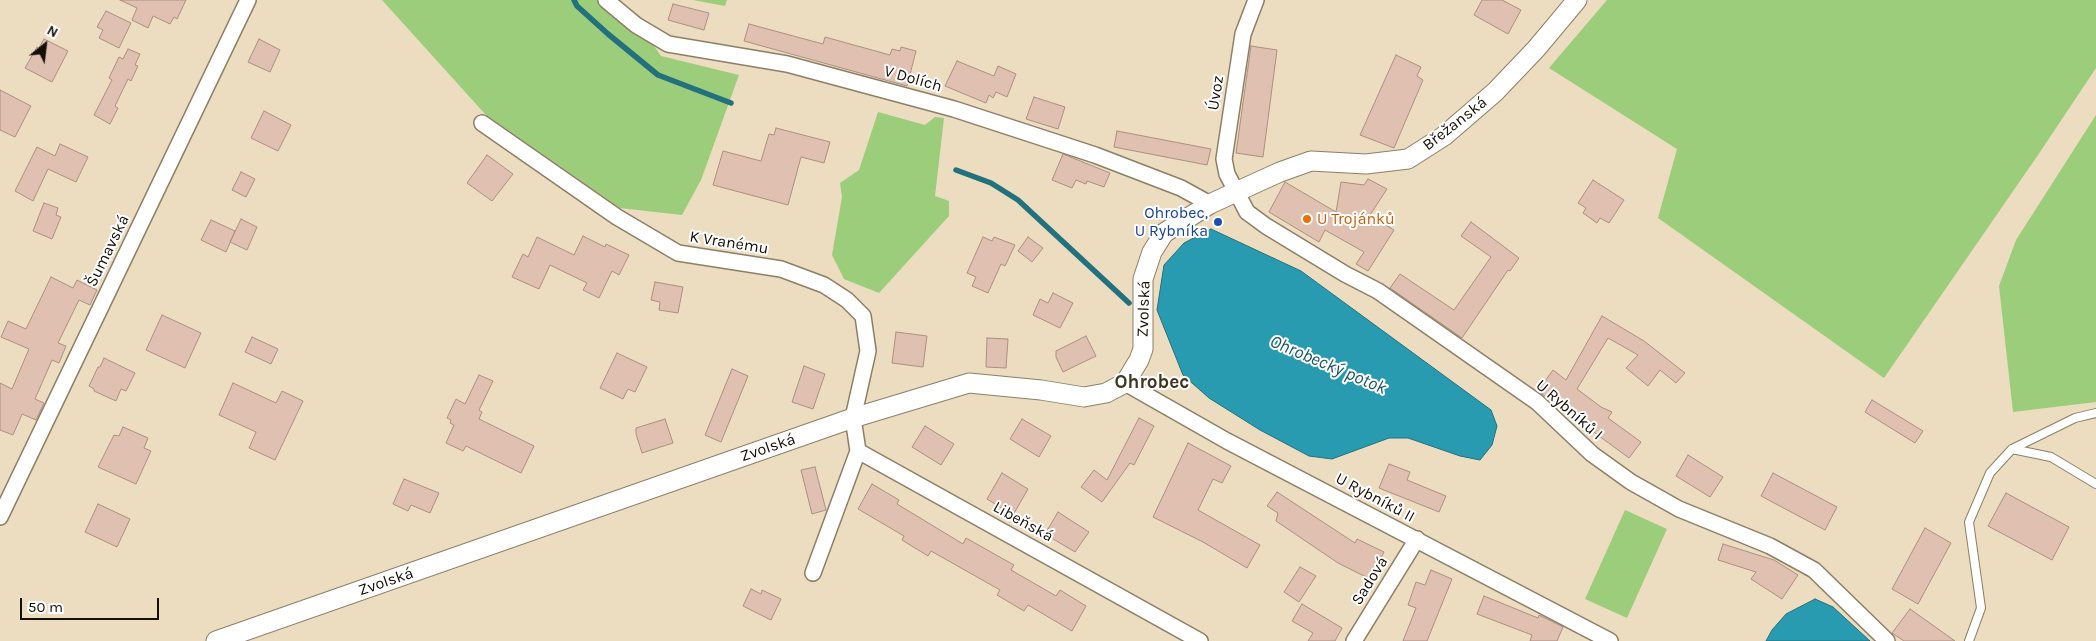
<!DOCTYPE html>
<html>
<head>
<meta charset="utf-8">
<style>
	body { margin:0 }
	#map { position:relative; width:2096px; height:641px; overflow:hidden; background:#ecdcc0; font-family:Karla,sans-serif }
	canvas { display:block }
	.north { position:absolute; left:20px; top:20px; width:50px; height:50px; -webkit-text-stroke:4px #fff; paint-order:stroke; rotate:29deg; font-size:14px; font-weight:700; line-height:20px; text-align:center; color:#151006 }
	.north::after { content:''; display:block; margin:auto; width:18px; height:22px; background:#151006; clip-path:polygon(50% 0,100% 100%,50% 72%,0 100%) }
	.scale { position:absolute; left:20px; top:598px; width:139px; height:22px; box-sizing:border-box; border:2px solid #151006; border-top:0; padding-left:6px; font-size:15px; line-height:18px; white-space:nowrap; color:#151006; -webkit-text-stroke:4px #fff; paint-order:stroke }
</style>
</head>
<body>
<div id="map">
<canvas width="2096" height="641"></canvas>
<div class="north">N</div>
<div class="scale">50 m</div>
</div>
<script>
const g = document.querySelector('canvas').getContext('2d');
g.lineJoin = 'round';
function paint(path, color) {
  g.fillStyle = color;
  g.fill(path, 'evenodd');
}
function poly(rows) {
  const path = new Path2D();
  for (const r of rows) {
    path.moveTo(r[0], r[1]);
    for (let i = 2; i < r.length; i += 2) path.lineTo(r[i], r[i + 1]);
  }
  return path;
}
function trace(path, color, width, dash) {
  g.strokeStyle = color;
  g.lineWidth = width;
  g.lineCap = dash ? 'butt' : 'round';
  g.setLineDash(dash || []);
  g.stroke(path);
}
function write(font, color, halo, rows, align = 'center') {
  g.font = font + ' Karla,sans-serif';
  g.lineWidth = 4;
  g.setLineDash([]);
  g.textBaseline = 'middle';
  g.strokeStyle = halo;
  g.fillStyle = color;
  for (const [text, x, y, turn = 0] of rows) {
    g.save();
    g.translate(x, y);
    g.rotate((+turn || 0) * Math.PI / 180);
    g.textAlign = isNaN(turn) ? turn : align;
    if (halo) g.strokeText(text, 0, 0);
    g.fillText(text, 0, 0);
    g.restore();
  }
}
const green = poly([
	[382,0,616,0,633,16,661,56,739,75,701,180,682,215,620,208,485,114],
	[693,0,727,0,725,6],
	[1607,0,2096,0,2096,68,2038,155,1884,378,1658,218,1677,149,1549,68],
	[878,112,925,125,935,117,944,118,935,196,949,201,949,216,879,293,844,279,832,255,842,197,840,183,859,170],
	[2096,115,2096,402,2013,412,1999,286,2016,240],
	[1625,510,1667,529,1627,618,1585,599]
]);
const water = poly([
	[1211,229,1301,271,1491,410,1497,426,1492,445,1480,460,1460,456,1408,438,1389,438,1332,459,1309,456,1260,430,1209,398,1183,375,1157,310,1164,265,1184,243,1211,229],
	[1815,599,1833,607,1870,641,1766,641,1772,630,1786,614,1815,599]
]);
const stream = poly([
	[574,0,577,6,608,34,658,75,731,103],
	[956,170,991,183,1018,200,1129,303]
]);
const building = poly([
	[120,0,186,0,177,19,174,17,170,24,153,16,148,28,132,20,137,8,120,0],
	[1482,0,1502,0,1521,10,1508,34,1474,15,1482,0],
	[673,4,709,13,704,30,668,20,673,4],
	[106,11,131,23,119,48,99,38,103,30,97,27,106,11],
	[749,24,823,44,825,37,890,55,892,49,900,51,901,47,916,51,907,86,744,41,749,24],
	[44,39,68,51,52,82,25,68,37,47,39,48,44,39],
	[259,39,280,50,270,72,248,62,259,39],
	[1251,46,1277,50,1263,157,1236,153,1251,46],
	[128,49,140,54,135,65,138,66,131,81,128,79,115,106,118,108,110,124,94,115,112,80,109,78,119,57,123,59,128,49],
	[1396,55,1421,67,1417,76,1423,80,1394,148,1360,135,1396,55],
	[957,61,994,76,998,66,1016,74,1007,97,996,92,993,98,989,95,986,103,945,86,957,61],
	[0,90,31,106,15,137,0,130,0,90],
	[1034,97,1065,107,1058,129,1026,119,1034,97],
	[264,111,291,125,278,151,251,138,264,111],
	[776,128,830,142,824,163,801,157,788,205,713,185,723,151,761,161,769,134,774,135,776,128],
	[1117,131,1211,149,1207,165,1114,147,1117,131],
	[60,144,88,157,76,182,48,169,33,201,15,191,37,147,55,156,60,144],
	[1063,154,1110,173,1104,187,1087,181,1086,184,1076,180,1072,188,1052,180,1063,154],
	[487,155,513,174,492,201,467,183,487,155],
	[241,172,255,179,246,197,232,190,241,172],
	[1368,179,1387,189,1370,215,1394,230,1368,271,1356,264,1364,252,1325,230,1319,242,1269,212,1285,182,1336,212,1341,182,1364,185,1368,179],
	[1593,180,1624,200,1609,223,1600,218,1597,223,1583,213,1586,208,1578,203,1593,180],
	[44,203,58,208,56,215,61,217,52,239,33,231,44,203],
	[241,219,257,227,247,250,230,242,241,219],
	[211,220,235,231,226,252,201,240,211,220],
	[1471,222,1519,258,1510,271,1508,270,1462,338,1390,288,1400,274,1454,310,1491,257,1461,236,1471,222],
	[583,236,605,247,606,244,629,255,619,275,612,271,599,298,583,290,587,283,550,265,539,289,512,277,523,254,528,257,537,237,574,255,583,236],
	[983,237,992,241,994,237,1015,245,1005,266,1001,264,988,293,972,286,976,277,967,273,983,237],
	[1028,237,1043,248,1032,262,1018,251,1028,237],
	[51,277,73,288,77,280,97,290,90,305,79,300,58,343,66,346,59,363,52,360,35,399,44,403,36,420,22,414,13,435,0,430,0,383,12,389,29,349,1,337,8,321,26,329,51,277],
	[655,282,683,287,678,313,659,310,660,302,651,300,655,282],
	[1053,293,1073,303,1060,328,1033,315,1040,299,1048,303,1053,293],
	[162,315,201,333,185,368,146,350,162,315],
	[1602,316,1644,341,1685,373,1676,383,1660,370,1648,386,1626,368,1638,355,1608,338,1577,389,1601,407,1612,412,1608,418,1641,442,1629,458,1538,391,1553,370,1566,380,1602,316],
	[896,332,927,336,923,367,892,363,896,332],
	[1086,336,1096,356,1063,372,1056,357,1056,351,1086,336],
	[252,337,278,349,271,364,245,352,252,337],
	[987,338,1008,339,1006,368,986,367,987,338],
	[617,353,647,367,635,392,628,389,623,399,600,388,617,353],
	[104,358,135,373,126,391,121,389,116,401,94,391,94,389,89,386,98,367,100,367,104,358],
	[804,366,825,374,813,409,792,402,804,366],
	[732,369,748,376,721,442,705,435,732,369],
	[479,375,493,381,479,410,482,412,479,419,534,446,521,473,466,446,463,451,446,443,454,425,450,423,451,420,447,418,456,399,465,404,479,375],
	[233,383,276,403,282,391,303,401,275,460,249,448,256,432,219,415,233,383],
	[1872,400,1923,431,1915,443,1865,412,1872,400],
	[1139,418,1154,426,1134,465,1130,463,1102,502,1081,487,1094,470,1107,480,1139,418],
	[665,419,673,443,642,453,636,434,636,428,665,419],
	[1022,419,1051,436,1039,457,1010,439,1022,419],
	[925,426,954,444,941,465,912,447,925,426],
	[123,427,148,438,144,448,151,451,136,484,98,467,114,435,119,436,123,427],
	[1188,443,1231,466,1222,483,1213,479,1198,510,1260,545,1247,568,1203,542,1153,517,1188,443],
	[1688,455,1723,477,1710,497,1676,476,1688,455],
	[1389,464,1410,472,1407,480,1446,496,1439,512,1379,488,1389,464],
	[815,467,826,510,812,514,801,470,815,467],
	[1002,473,1028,489,1013,515,987,499,1002,473],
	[1773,473,1837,507,1825,530,1761,496,1773,473],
	[404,479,439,493,430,513,411,505,408,511,393,504,404,479],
	[872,484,899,500,897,504,963,544,966,538,1014,565,1011,570,1056,596,1060,590,1086,606,1072,631,1028,605,1024,611,997,595,1000,590,931,551,928,556,902,540,904,536,858,509,872,484],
	[1277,492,1355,543,1357,539,1384,552,1370,579,1338,563,1276,521,1278,513,1267,506,1277,492],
	[2006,493,2069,527,2052,560,1988,526,2006,493],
	[98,504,130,519,117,547,85,532,98,504],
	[1058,512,1089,532,1075,552,1045,534,1058,512],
	[1925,528,1951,543,1918,604,1892,589,1925,528],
	[1723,544,1774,560,1798,575,1782,599,1751,579,1756,572,1718,560,1723,544],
	[1300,567,1316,576,1299,602,1284,592,1300,567],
	[1431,570,1452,579,1427,641,1403,641,1416,608,1408,605,1416,582,1425,585,1431,570],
	[751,589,761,594,762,590,781,599,771,620,743,606,751,589],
	[1484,596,1538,618,1539,615,1563,627,1557,641,1530,641,1532,635,1477,614,1484,596],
	[1302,604,1342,628,1335,641,1308,641,1313,633,1292,621,1302,604],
	[1910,609,1955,641,1904,641,1892,633,1910,609]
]);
const service = poly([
	[2012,449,2051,457,2096,484],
	[1969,641,1981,608,1969,522,1990,473,2012,449,2075,418,2096,413]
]);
const minor = poly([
	[606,0,636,25,668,44,787,64,954,109,1095,155,1181,188,1210,204],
	[1256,0,1243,34,1224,159,1227,174,1247,212,1266,226,1345,274,1378,291,1537,402,1592,454,1631,482,1679,509,1770,546,1814,570,1887,641],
	[482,123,617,217,678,253,781,269,824,285,847,300,863,316,868,351,853,418,858,451,1200,641],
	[1125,383,1227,441,1610,641],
	[0,517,248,0],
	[813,573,858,451],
	[1354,641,1417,539]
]);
const tertiary = poly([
	[216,641,853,418,969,383,1041,390,1084,397,1106,393,1125,383,1139,360,1143,349,1143,279,1152,252,1164,233,1210,204,1236,192,1280,172,1311,161,1366,164,1408,159,1444,136,1495,92,1536,49,1577,0]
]);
const markers = [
	[1307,219,5,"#e8710a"],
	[1218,222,5,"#1a4fb4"]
];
const streetNames = [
	["V Dolích",913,79,16],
	["Úvoz",1216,93,-81],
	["Břežanská",1455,124,-38],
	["K Vranému",729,243,9],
	["Šumavská",108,251,-64],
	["Zvolská",1144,309,-88],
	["U Rybníků I",1569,410,41],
	["Zvolská",768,448,-19],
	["U Rybníků II",1375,498,28],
	["Libeňská",1023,522,29],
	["Sadová",1370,581,-58],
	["Zvolská",386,582,-19]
];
const transitNames = [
	["Ohrobec,",1208,213],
	["U Rybníka",1208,231]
];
const foodNames = [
	["U Trojánků",1317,219]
];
const waterNames = [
	["Ohrobecký potok",1328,365,23]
];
const quarterNames = [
	["Ohrobec",1152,383]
];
paint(green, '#9ccd7b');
paint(water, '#289bb0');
trace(water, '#22717d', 1);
trace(stream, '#22717d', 5.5);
paint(building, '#dfc0b1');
trace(building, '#ac8f80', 1);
trace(service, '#8d7f65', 10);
trace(minor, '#8d7f65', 18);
trace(tertiary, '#8d7f65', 21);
trace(service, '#fff', 8);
trace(minor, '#fff', 15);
trace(tertiary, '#fff', 19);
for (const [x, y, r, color] of markers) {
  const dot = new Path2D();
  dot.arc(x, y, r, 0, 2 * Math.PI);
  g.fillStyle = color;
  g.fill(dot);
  trace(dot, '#fff', 2);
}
write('16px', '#151006', '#fff', streetNames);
write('16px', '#164399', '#fff', transitNames, 'right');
write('16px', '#c56008', '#fff', foodNames, 'left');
write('italic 18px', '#195661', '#fff', waterNames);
write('bold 19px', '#42361e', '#fff', quarterNames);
</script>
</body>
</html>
